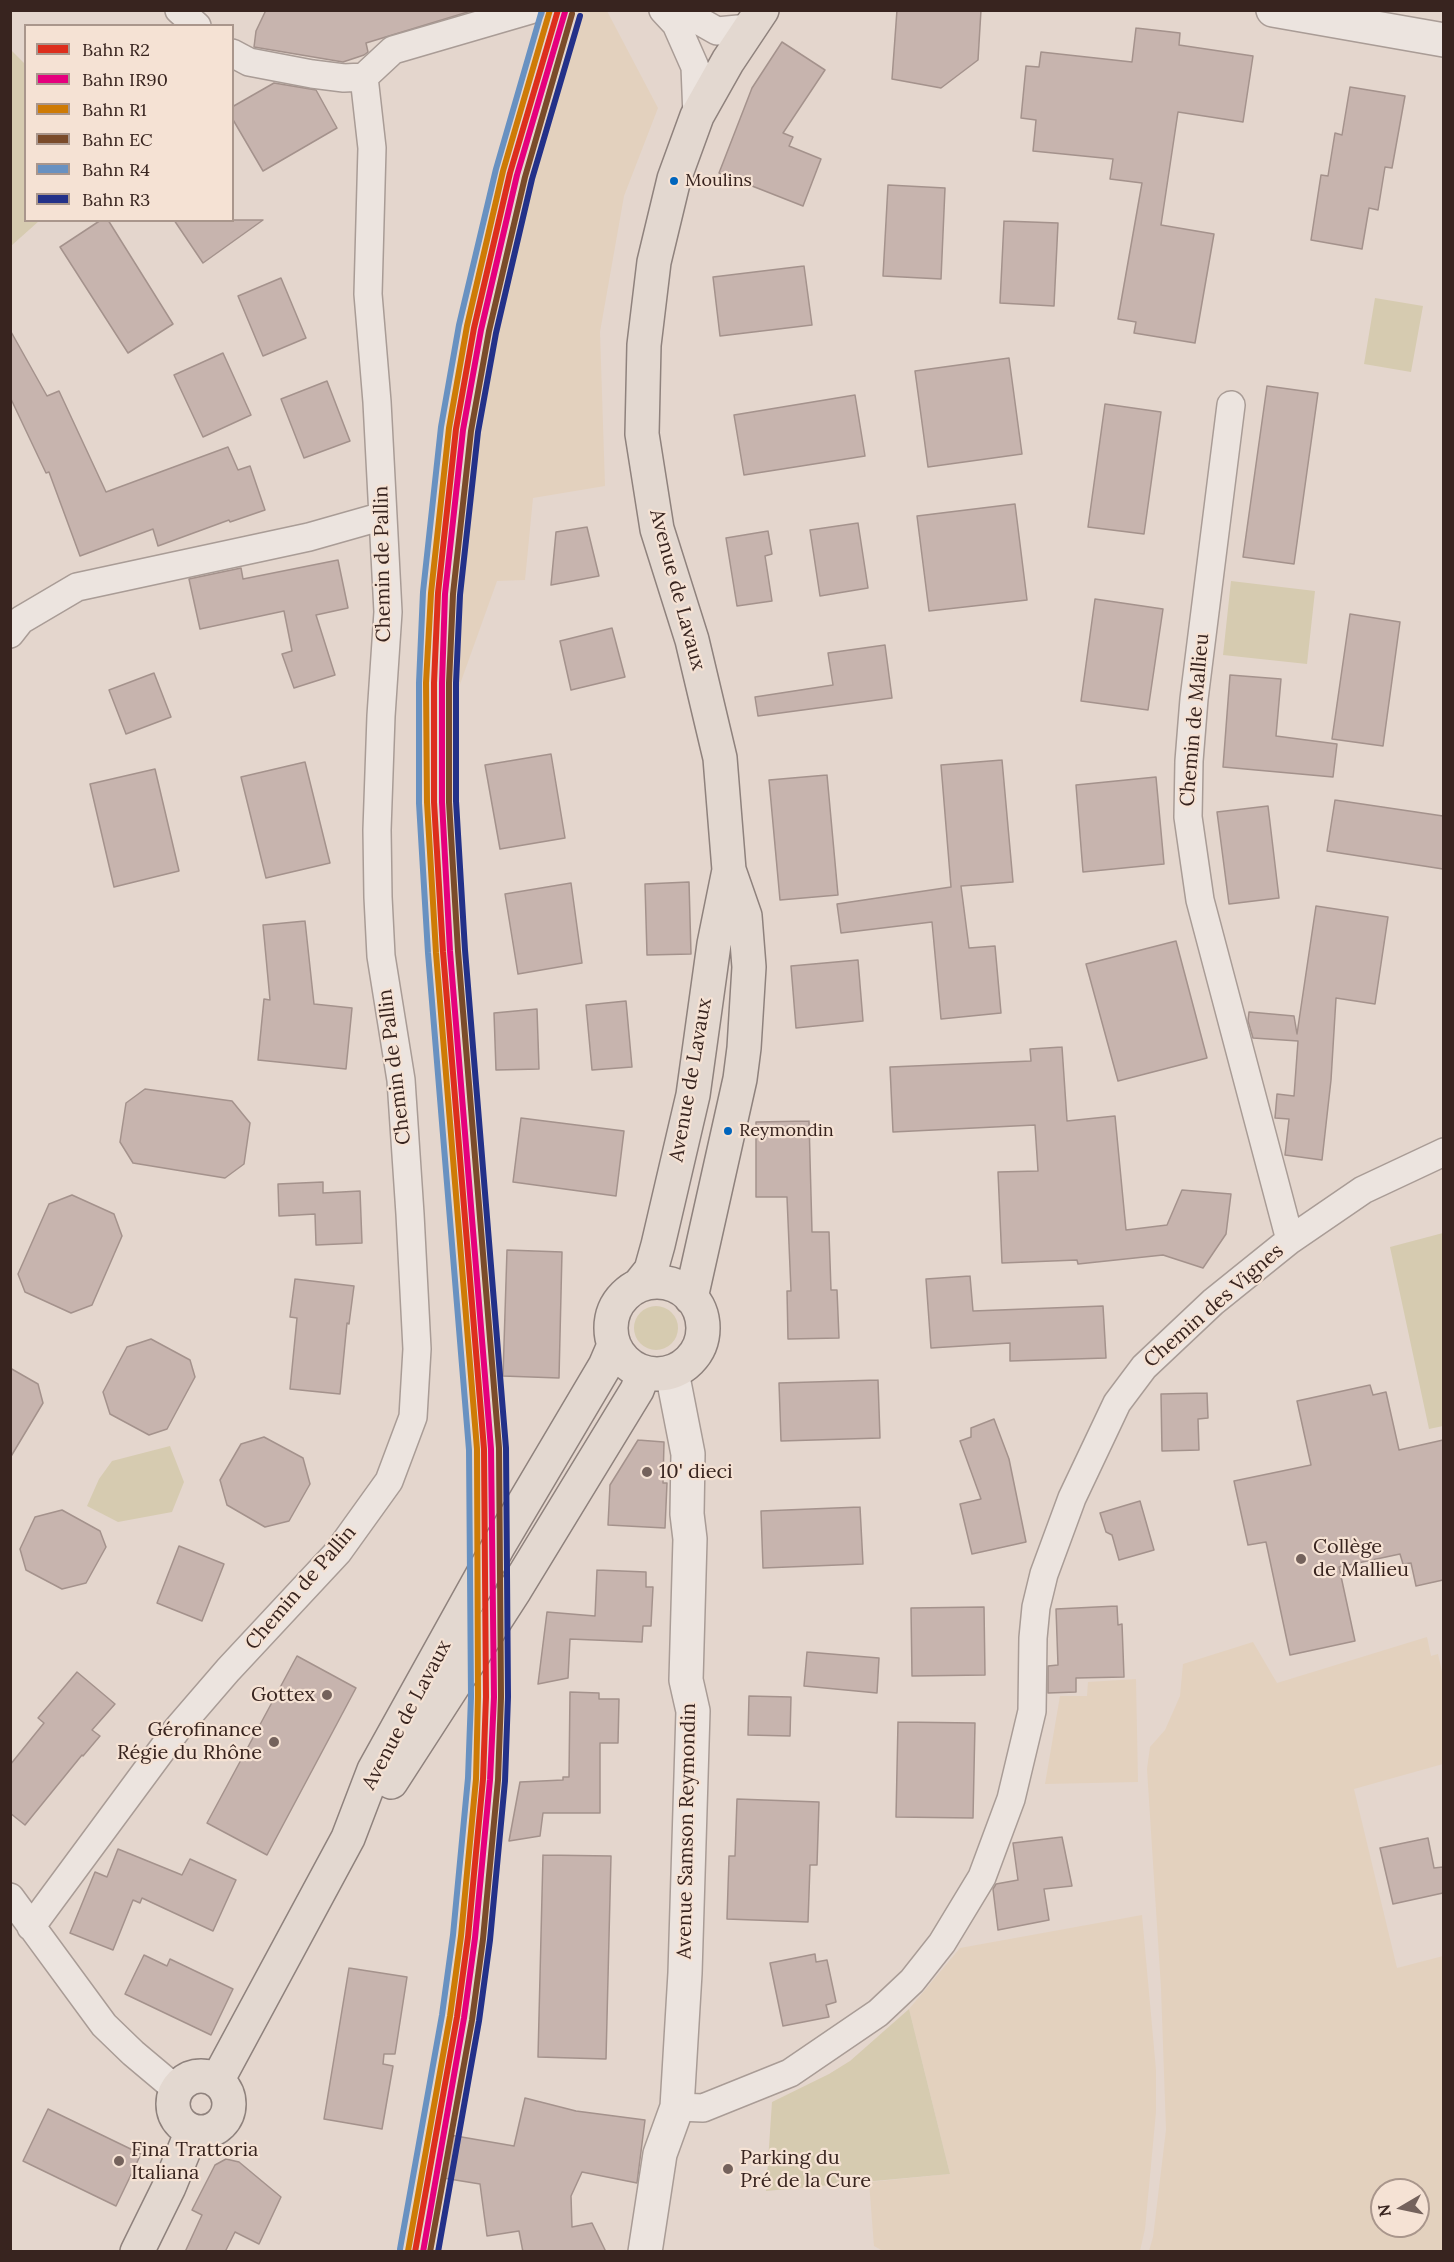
<!DOCTYPE html>
<html>
<head>
<meta charset="utf-8">
<style>
	body { margin:0 }
	#map { position:relative; width:1454px; height:2262px; overflow:hidden; background:#e4d6cd; font-family:Lora,serif }
	canvas { display:block }
	.frame { position:absolute; inset:0; border:12px solid #38241f; pointer-events:none }
	.legend { position:absolute; left:24px; top:24px; width:210px; height:198px; box-sizing:border-box; background:#f5e2d4; border:2px solid #a9968c; margin:0; padding:8px 10px; list-style:none; font-size:18px; color:#38241f }
	.legend li { display:flex; align-items:center; gap:12px; height:30px }
	.legend b { width:30px; border:2px solid #a9968c }
	.north { position:absolute; left:1370px; top:2178px; width:60px; height:60px; box-sizing:border-box; background:#f5e2d4; border:2px solid #a9968c; border-radius:50%; rotate:261deg; font-size:16px; font-weight:700; line-height:24px; text-align:center; color:#38241f }
	.north::after { content:''; display:block; margin:auto; width:21px; height:27px; background:#74625c; clip-path:polygon(50% 0,100% 100%,50% 72%,0 100%) }
</style>
</head>
<body>
<div id="map">
<canvas width="1454" height="2262"></canvas>
<div class="frame"></div>
<ul class="legend">
<li><b style="height:8px;background:#dd2e1d"></b>Bahn R2</li>
<li><b style="height:8px;background:#e5007d"></b>Bahn IR90</li>
<li><b style="height:8px;background:#ce7b06"></b>Bahn R1</li>
<li><b style="height:8px;background:#7a4b2a"></b>Bahn EC</li>
<li><b style="height:8px;background:#6891c1"></b>Bahn R4</li>
<li><b style="height:8px;background:#233189"></b>Bahn R3</li>
</ul>
<div class="north">N</div>
</div>
<script>
const g = document.querySelector('canvas').getContext('2d');
g.lineJoin = 'round';
function paint(path, color) {
  g.fillStyle = color;
  g.fill(path, 'evenodd');
}
function poly(rows) {
  const path = new Path2D();
  for (const r of rows) {
    if (r.length === 3) {
      path.moveTo(r[0] + r[2], r[1]);
      path.arc(r[0], r[1], r[2], 0, 2 * Math.PI);
      continue;
    }
    path.moveTo(r[0], r[1]);
    for (let i = 2; i < r.length; i += 2) path.lineTo(r[i], r[i + 1]);
  }
  return path;
}
function trace(path, color, width, dash) {
  g.strokeStyle = color;
  g.lineWidth = width;
  g.lineCap = dash ? 'butt' : 'round';
  g.setLineDash(dash || []);
  g.stroke(path);
}
function write(font, color, halo, rows, align = 'center') {
  g.font = font + ' Lora,serif';
  g.lineWidth = 4.5;
  g.setLineDash([]);
  g.textBaseline = 'middle';
  g.strokeStyle = halo;
  g.fillStyle = color;
  for (const [text, x, y, turn = 0] of rows) {
    g.save();
    g.translate(x, y);
    g.rotate((+turn || 0) * Math.PI / 180);
    g.textAlign = isNaN(turn) ? turn : align;
    if (halo) g.strokeText(text, 0, 0);
    g.fillText(text, 0, 0);
    g.restore();
  }
}
const farmland = poly([
	[579,10,607,11,658,108,624,196,600,332,605,486,533,498,525,580,497,581,459,687,463,567,477,458,498,336,544,125],
	[1427,1637,1431,1656,1438,1654,1443,1676,1443,1764,1354,1789,1397,1968,1443,1956,1443,2251,1149,2251,1153,2237,1166,2130,1161,1988,1147,1769,1150,1747,1165,1730,1180,1696,1183,1664,1253,1642,1277,1683],
	[1382,2190,1418,2190,1418,2226,1382,2226],
	[1136,1679,1138,1782,1045,1784,1060,1696,1087,1696,1088,1682],
	[1142,1915,1156,2070,1156,2112,1145,2229,1140,2251,883,2251,874,2246,869,2182,950,2174,909,2009,960,1948]
]);
const green = poly([
	[10,49,25,64,26,220,39,221,11,246],
	[1375,298,1423,306,1411,372,1364,364],
	[1231,581,1315,591,1307,664,1223,655],
	[1443,1233,1443,1426,1429,1429,1390,1247],
	[656,1328,22],
	[170,1446,184,1482,172,1512,118,1522,87,1506,99,1479,112,1461],
	[909,2009,950,2174,766,2191,772,2102,829,2074,850,2061]
]);
const building = poly([
	[266,10,471,10,471,11,366,43,368,52,364,55,343,62,254,47,256,31,266,10],
	[897,10,981,10,978,60,941,88,892,79,897,10],
	[1136,28,1180,33,1179,45,1253,56,1243,122,1178,112,1161,225,1214,234,1195,343,1134,333,1136,322,1118,319,1142,183,1110,179,1113,159,1033,151,1036,120,1021,118,1026,66,1039,67,1041,52,1132,62,1136,28],
	[782,42,825,70,783,133,793,137,789,146,821,159,803,206,719,173,752,88,782,42],
	[274,83,316,90,337,128,263,171,232,118,232,107,274,83],
	[1350,87,1405,96,1392,168,1385,167,1378,210,1369,208,1362,249,1311,240,1321,175,1328,176,1335,133,1342,135,1350,87],
	[888,185,945,188,941,279,883,276,888,185],
	[101,220,108,220,173,324,128,353,60,247,101,220],
	[174,220,263,220,203,263,174,220],
	[1004,221,1058,223,1054,306,1000,303,1004,221],
	[804,266,812,325,720,336,713,277,804,266],
	[281,278,306,338,263,356,238,296,281,278],
	[10,330,47,396,59,391,106,492,228,447,238,470,250,466,265,510,230,522,229,520,158,546,153,529,80,556,49,472,46,473,10,397,10,330],
	[223,353,251,415,203,437,174,375,223,353],
	[1009,358,1022,454,928,467,915,371,1009,358],
	[327,381,350,441,304,458,281,399,327,381],
	[1267,386,1318,393,1294,564,1243,557,1267,386],
	[855,395,865,456,744,475,734,415,855,395],
	[1105,404,1161,412,1144,534,1088,527,1105,404],
	[1015,504,1027,600,929,611,917,516,1015,504],
	[858,523,868,588,820,596,810,530,858,523],
	[587,527,599,576,551,585,556,532,587,527],
	[768,531,772,554,765,556,772,601,737,606,726,538,768,531],
	[338,560,348,608,316,615,335,675,294,688,282,654,292,651,284,611,200,629,189,579,241,568,243,579,338,560],
	[1095,599,1163,609,1148,710,1081,701,1095,599],
	[1350,614,1400,622,1383,746,1332,739,1350,614],
	[612,628,625,677,571,690,560,641,612,628],
	[885,645,892,698,758,716,755,697,833,685,828,653,885,645],
	[154,673,171,717,126,734,109,690,154,673],
	[1230,675,1281,679,1276,736,1337,744,1333,777,1223,767,1230,675],
	[551,754,565,838,500,849,485,765,551,754],
	[1002,760,1013,882,961,886,969,948,995,946,1001,1013,941,1019,932,922,841,933,837,904,951,887,941,765,1002,760],
	[305,762,330,863,266,878,241,777,305,762],
	[155,769,179,871,114,887,90,784,155,769],
	[827,775,838,895,780,900,769,780,827,775],
	[1156,777,1164,864,1083,872,1076,785,1156,777],
	[1335,800,1443,816,1443,869,1327,851,1335,800],
	[1268,806,1279,898,1229,904,1217,812,1268,806],
	[689,882,691,954,647,955,645,884,689,882],
	[571,883,582,963,518,974,505,894,571,883],
	[1316,906,1388,917,1375,1004,1336,998,1331,1080,1322,1160,1285,1155,1289,1119,1275,1118,1277,1094,1294,1096,1298,1041,1253,1038,1248,1021,1249,1012,1294,1016,1297,1034,1316,906],
	[305,921,314,1004,352,1008,346,1069,258,1060,264,999,270,1000,263,925,305,921],
	[1176,941,1207,1058,1118,1081,1086,964,1176,941],
	[858,960,863,1021,796,1028,791,966,858,960],
	[626,1001,632,1067,592,1070,586,1005,626,1001],
	[537,1009,539,1069,496,1070,494,1013,537,1009],
	[1062,1047,1067,1121,1115,1116,1126,1230,1167,1225,1182,1190,1231,1194,1226,1234,1203,1268,1163,1255,1078,1264,1077,1260,1002,1263,998,1172,1038,1171,1035,1125,893,1132,890,1067,1031,1061,1030,1049,1062,1047],
	[145,1089,232,1101,250,1123,244,1164,225,1178,133,1163,120,1142,126,1103,145,1089],
	[521,1118,624,1131,616,1196,513,1182,521,1118],
	[809,1121,812,1232,829,1232,831,1290,837,1290,839,1338,788,1339,787,1291,791,1291,787,1197,756,1197,756,1122,809,1121],
	[323,1182,323,1193,360,1191,362,1243,316,1245,315,1214,279,1216,278,1184,323,1182],
	[72,1195,114,1214,122,1236,92,1305,71,1313,25,1292,18,1274,49,1204,72,1195],
	[507,1250,562,1252,559,1378,503,1376,507,1250],
	[970,1276,973,1311,1103,1306,1106,1358,1010,1361,1010,1343,931,1348,926,1279,970,1276],
	[295,1279,354,1286,349,1324,347,1323,340,1394,290,1389,297,1318,290,1317,295,1279],
	[151,1339,190,1360,195,1377,167,1429,149,1435,110,1414,103,1392,127,1347,151,1339],
	[10,1368,38,1384,43,1403,10,1458,10,1368],
	[878,1380,880,1438,781,1441,779,1383,878,1380],
	[1370,1385,1373,1395,1386,1392,1399,1450,1443,1440,1443,1580,1416,1586,1411,1563,1403,1564,1400,1554,1339,1567,1355,1641,1290,1655,1266,1542,1248,1545,1234,1481,1311,1465,1297,1401,1370,1385],
	[1207,1393,1208,1418,1198,1419,1199,1450,1162,1451,1161,1394,1207,1393],
	[994,1419,1009,1459,1026,1542,972,1554,960,1504,981,1499,960,1441,971,1437,971,1428,994,1419],
	[264,1437,303,1458,310,1484,289,1521,265,1527,227,1505,220,1480,241,1444,264,1437],
	[638,1440,664,1442,663,1483,667,1483,665,1528,608,1525,610,1485,638,1440],
	[1140,1501,1154,1550,1119,1560,1112,1535,1106,1532,1100,1513,1140,1501],
	[860,1507,863,1564,763,1568,761,1511,860,1507],
	[62,1510,100,1531,106,1547,86,1583,62,1589,26,1570,20,1549,35,1517,62,1510],
	[179,1546,224,1564,202,1621,157,1603,179,1546],
	[597,1570,646,1572,646,1587,653,1587,651,1626,643,1626,642,1642,570,1639,568,1678,538,1684,547,1612,595,1616,597,1570],
	[1117,1606,1118,1625,1122,1624,1124,1677,1076,1678,1076,1692,1048,1693,1048,1666,1058,1665,1056,1609,1117,1606],
	[984,1607,985,1675,912,1676,911,1608,984,1607],
	[807,1652,879,1658,877,1693,804,1686,807,1652],
	[297,1656,356,1688,267,1855,207,1823,297,1656],
	[77,1672,115,1704,92,1730,100,1736,83,1756,82,1755,25,1825,10,1813,10,1765,44,1723,38,1718,77,1672],
	[570,1692,599,1693,599,1699,619,1699,618,1743,600,1743,600,1813,543,1813,540,1836,509,1841,520,1782,563,1780,563,1777,569,1777,570,1692],
	[749,1696,791,1697,790,1736,748,1735,749,1696],
	[898,1722,975,1723,973,1818,896,1817,898,1722],
	[737,1799,819,1802,817,1865,810,1865,808,1922,727,1919,729,1856,735,1856,737,1799],
	[1062,1837,1072,1886,1044,1889,1049,1920,998,1930,993,1889,996,1884,1018,1880,1013,1843,1062,1837],
	[1428,1838,1434,1868,1443,1867,1443,1893,1393,1904,1380,1848,1428,1838],
	[118,1849,182,1875,190,1859,236,1880,213,1931,142,1898,140,1903,133,1900,113,1950,70,1933,95,1872,107,1877,118,1849],
	[543,1855,611,1856,606,2059,538,2057,543,1855],
	[815,1954,816,1962,827,1960,836,2002,826,2005,829,2017,783,2026,770,1963,815,1954],
	[144,1955,167,1966,170,1959,233,1989,211,2035,125,1994,144,1955],
	[349,1968,407,1977,395,2054,384,2054,383,2064,393,2066,382,2129,324,2119,349,1968],
	[525,2098,576,2111,645,2120,637,2183,582,2172,571,2196,572,2227,592,2223,606,2252,523,2252,519,2231,487,2236,480,2184,443,2178,450,2135,514,2146,525,2098],
	[48,2109,141,2154,116,2206,23,2161,48,2109],
	[226,2159,239,2162,281,2197,259,2244,235,2232,225,2252,185,2252,202,2215,192,2210,215,2165,226,2159]
]);
const minor = poly([
	[179,10,197,26],
	[663,10,676,24,695,67,697,116],
	[680,10,717,31,749,28],
	[232,53,249,62,312,74,344,78,364,77,393,50,530,10],
	[1231,405,1194,699,1189,761,1188,817,1200,900,1290,1240],
	[10,634,21,620,77,587,309,537,383,516],
	[10,1897,104,2025,133,2053,177,2090],
	[31,1927,178,1728,228,1670,338,1552,389,1481,413,1417,417,1349,410,1214,401,1080,381,956,378,897,377,830,381,716,388,612,377,402,368,294,372,148,364,77],
	[677,2107,703,2108,790,2073,878,2013,912,1981,942,1943,982,1877,1011,1799,1032,1711,1033,1638,1036,1607,1044,1574,1072,1498,1117,1403,1144,1367,1213,1302,1290,1240,1363,1190,1444,1152]
]);
const tertiary = poly([
	[1273,10,1444,40],
	[645,2252,660,2154,677,2107,685,1973,693,1711,686,1680,690,1539,687,1514,688,1454,672,1372]
]);
const primary = poly([
	[657,1328,46],
	[639,1285,651,1270,658,1245,693,1095,714,944,729,870],
	[691,1298,740,1079,744,1048,749,967,745,916,729,870,720,758,692,640,657,529,642,434,644,345,654,262,674,179,697,116,728,61,762,10],
	[391,1782,515,1590,637,1390,644,1372],
	[201,2104,28],
	[217,2081,348,1838,374,1770,499,1545,605,1366,614,1345],
	[137,2252,169,2187,192,2131]
]);
const rail1 = poly([
	[415,2252,457,2017,468,1937,483,1779,486,1697,484,1449,443,952,434,802,434,683,438,593,456,429,474,328,510,173,558,10]
]);
const rail2 = poly([
	[423,2252,464,2018,475,1938,490,1780,494,1697,491,1449,450,951,442,802,442,683,445,594,463,430,481,330,517,175,565,12]
]);
const rail3 = poly([
	[408,2251,450,2016,461,1936,476,1779,478,1697,477,1449,436,953,427,802,426,683,431,593,449,428,467,326,503,171,550,10]
]);
const rail4 = poly([
	[430,2252,472,2020,483,1939,498,1780,501,1697,499,1448,458,951,449,802,449,683,453,594,471,431,489,331,525,177,572,14]
]);
const rail5 = poly([
	[400,2249,442,2015,453,1935,468,1778,471,1697,469,1450,428,953,419,803,419,683,423,592,441,427,459,325,496,169,542,10]
]);
const rail6 = poly([
	[438,2252,479,2021,490,1940,505,1781,508,1697,506,1448,465,950,456,801,456,683,460,595,478,432,496,333,532,179,580,16]
]);
const markers = [
	[674,181,5,"#0065bd"],
	[728,1131,5,"#0065bd"],
	[647,1472,6,"#74625c"],
	[1301,1559,6,"#74625c"],
	[327,1695,6,"#74625c"],
	[274,1742,6,"#74625c"],
	[119,2161,6,"#74625c"],
	[728,2169,6,"#74625c"]
];
const busNames = [
	["Moulins",685,181],
	["Reymondin",739,1131]
];
const streetNames = [
	["Chemin de Pallin",383,564,-91],
	["Avenue de Lavaux",677,590,75],
	["Chemin de Mallieu",1195,720,-85],
	["Chemin de Pallin",395,1067,-97],
	["Avenue de Lavaux",691,1080,-80],
	["Chemin des Vignes",1214,1306,-41],
	["Chemin de Pallin",301,1588,-49],
	["Avenue de Lavaux",407,1715,-62],
	["Avenue Samson Reymondin",687,1831,-89]
];
const poiNames = [
	["10' dieci",659,1472],
	["Collège",1313,1547],
	["de Mallieu",1313,1570],
	["Gottex",315,1695,"right"],
	["Gérofinance",262,1730,"right"],
	["Régie du Rhône",262,1753,"right"],
	["Fina Trattoria",131,2150],
	["Italiana",131,2173],
	["Parking du",740,2158],
	["Pré de la Cure",740,2181]
];
paint(farmland, '#e3d1be');
paint(green, '#d6cbb0');
paint(building, '#c7b4ae');
trace(building, '#a4928c', 1.5);
trace(minor, '#a99c96', 30);
trace(tertiary, '#a99c96', 36);
trace(primary, '#8f827d', 36);
trace(minor, '#ece4df', 27);
trace(tertiary, '#ece4df', 33);
trace(primary, '#e3d8d0', 33);
trace(rail1, '#dd2e1d', 6);
trace(rail2, '#e5007d', 6);
trace(rail3, '#ce7b06', 6);
trace(rail4, '#7a4b2a', 6);
trace(rail5, '#6891c1', 6);
trace(rail6, '#233189', 6);
for (const [x, y, r, color] of markers) {
  const dot = new Path2D();
  dot.arc(x, y, r, 0, 2 * Math.PI);
  g.fillStyle = color;
  g.fill(dot);
  trace(dot, '#f5e2d4', 2);
}
write('18px', '#38241f', '#f5e2d4', busNames, 'left');
write('20px', '#38241f', '#f5e2d4', streetNames);
write('20px', '#38241f', '#f5e2d4', poiNames, 'left');
</script>
</body>
</html>
